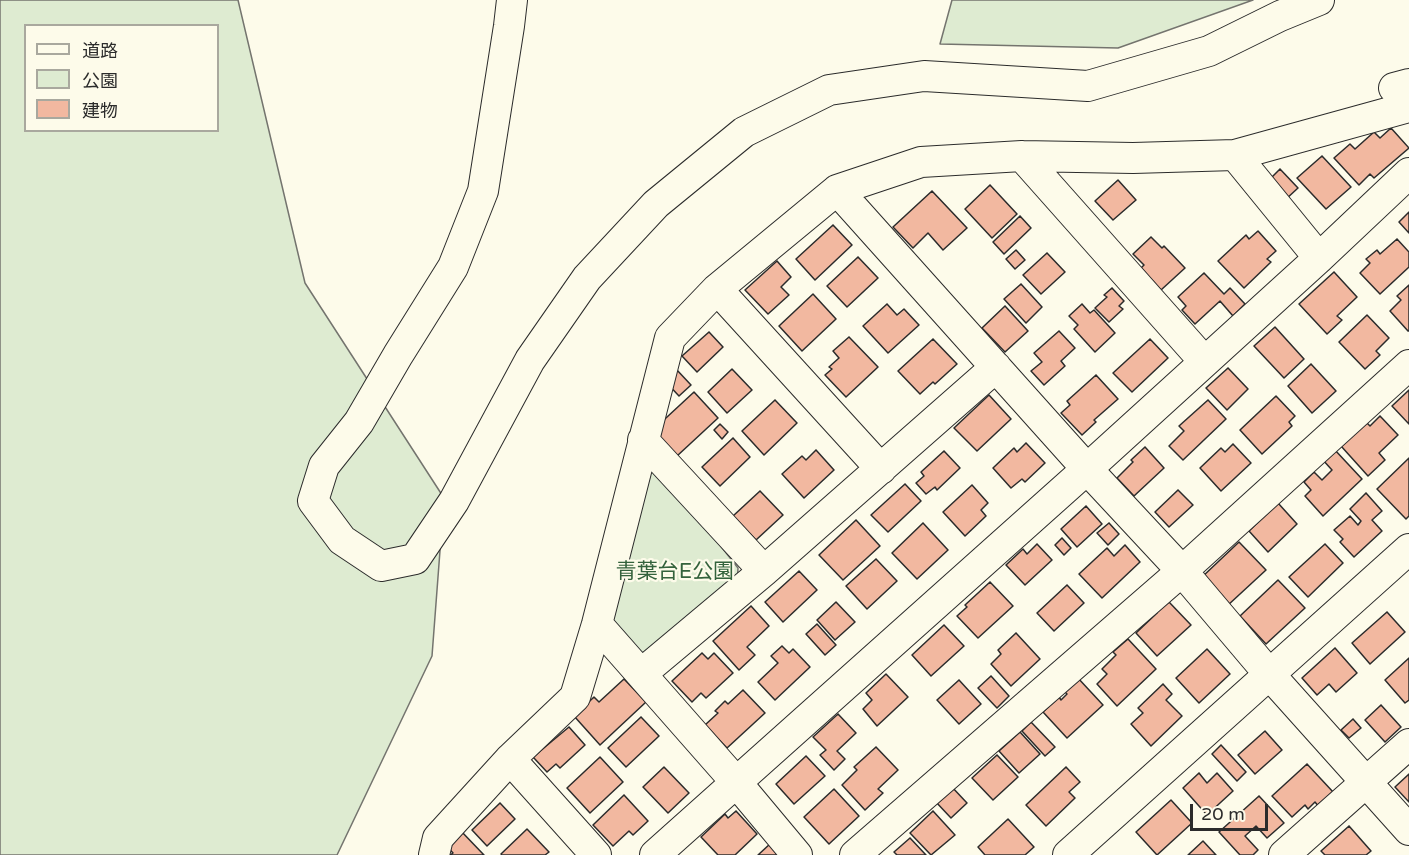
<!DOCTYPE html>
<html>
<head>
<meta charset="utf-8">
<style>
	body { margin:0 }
	#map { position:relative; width:1409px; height:855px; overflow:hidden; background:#fdfbea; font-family:"Varela Round","Noto Sans JP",sans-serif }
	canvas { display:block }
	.legend { position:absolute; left:24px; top:24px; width:195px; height:108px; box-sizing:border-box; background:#fdfbea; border:2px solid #a9a89e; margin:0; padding:8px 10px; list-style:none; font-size:18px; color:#2b2b2b }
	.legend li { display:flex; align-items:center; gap:12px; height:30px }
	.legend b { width:30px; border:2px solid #a9a89e }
	.scale { position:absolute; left:1190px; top:804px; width:78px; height:27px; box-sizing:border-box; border:3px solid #2b2b2b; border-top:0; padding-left:8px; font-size:18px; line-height:21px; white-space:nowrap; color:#2b2b2b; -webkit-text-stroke:4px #fdfbea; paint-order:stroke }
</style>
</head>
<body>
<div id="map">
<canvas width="1409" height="855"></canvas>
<ul class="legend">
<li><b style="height:8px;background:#fdfbea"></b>道路</li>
<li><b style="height:16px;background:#deebd1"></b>公園</li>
<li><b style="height:16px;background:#f2b8a0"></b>建物</li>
</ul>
<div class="scale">20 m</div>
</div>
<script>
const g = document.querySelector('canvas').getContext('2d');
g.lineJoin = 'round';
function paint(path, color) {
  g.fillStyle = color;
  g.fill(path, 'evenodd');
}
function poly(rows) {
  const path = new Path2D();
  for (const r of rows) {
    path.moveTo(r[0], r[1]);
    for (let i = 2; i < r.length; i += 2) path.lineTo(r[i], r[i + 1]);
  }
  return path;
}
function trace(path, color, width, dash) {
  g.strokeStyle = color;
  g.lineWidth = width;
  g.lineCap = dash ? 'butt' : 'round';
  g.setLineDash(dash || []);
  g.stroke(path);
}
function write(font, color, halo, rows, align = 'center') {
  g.font = font + ' "Varela Round","Noto Sans JP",sans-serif';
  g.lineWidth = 4.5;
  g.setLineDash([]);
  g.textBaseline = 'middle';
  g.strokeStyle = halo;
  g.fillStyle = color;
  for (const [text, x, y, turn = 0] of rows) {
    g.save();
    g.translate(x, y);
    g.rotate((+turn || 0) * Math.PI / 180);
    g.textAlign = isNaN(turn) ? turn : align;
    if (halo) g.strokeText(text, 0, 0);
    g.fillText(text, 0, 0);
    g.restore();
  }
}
const green = poly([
	[0,0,238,0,305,283,444,498,432,656,337,855,0,855,0,0],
	[26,26,218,26,218,130,26,130,26,26],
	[952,0,1253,0,1118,48,940,44,952,0],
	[647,467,682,497,738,568,737,588,650,657,635,653,611,617,647,467]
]);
const building = poly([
	[1391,128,1409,148,1374,178,1370,174,1359,185,1334,158,1350,144,1355,149,1374,132,1380,138,1391,128],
	[1322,156,1351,187,1326,209,1297,178,1322,156],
	[1280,169,1298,188,1285,200,1268,181,1280,169],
	[1118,180,1136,200,1113,220,1095,201,1118,180],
	[990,185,1017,214,992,238,965,209,990,185],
	[932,191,967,228,943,250,928,233,913,248,893,227,932,191],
	[1409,212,1409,233,1399,222,1409,212],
	[1020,216,1031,228,1004,254,993,242,1020,216],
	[833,225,852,245,815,280,796,259,833,225],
	[1258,231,1276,251,1267,259,1271,262,1244,288,1218,261,1246,235,1249,239,1258,231],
	[1151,237,1162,248,1164,246,1185,268,1161,290,1141,268,1144,265,1133,254,1151,237],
	[1397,239,1409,252,1409,267,1380,294,1360,273,1370,263,1366,259,1377,250,1380,254,1397,239],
	[1016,250,1025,260,1015,269,1006,259,1016,250],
	[1047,253,1065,272,1041,294,1023,275,1047,253],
	[858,257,878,278,847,307,827,286,858,257],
	[777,261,791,277,781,287,789,295,768,314,745,290,777,261],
	[1334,272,1357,297,1337,316,1342,320,1327,334,1299,304,1334,272],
	[1204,273,1224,294,1230,288,1245,304,1233,316,1220,301,1195,324,1182,310,1186,306,1178,297,1204,273],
	[1021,284,1042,307,1026,323,1004,299,1021,284],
	[1409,285,1409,331,1408,331,1390,311,1401,300,1397,296,1409,285],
	[1112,288,1124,301,1119,306,1123,309,1109,322,1095,308,1107,297,1104,295,1112,288],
	[813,294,836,319,802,351,779,326,813,294],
	[887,304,897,315,904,309,919,325,888,353,863,326,887,304],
	[1082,304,1090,313,1094,310,1115,333,1095,352,1074,329,1078,325,1069,316,1082,304],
	[1005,306,1028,331,1005,352,982,328,1005,306],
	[1367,315,1389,338,1376,351,1380,355,1365,369,1339,342,1367,315],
	[1275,327,1304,359,1284,378,1254,346,1275,327],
	[1059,331,1075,348,1061,361,1065,366,1044,385,1031,371,1042,362,1034,353,1059,331],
	[709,332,723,347,697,372,682,356,709,332],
	[849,337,878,367,846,397,825,375,832,369,829,367,839,358,833,351,849,337],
	[933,339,957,364,935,384,933,382,920,394,898,371,933,339],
	[1150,339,1168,358,1132,392,1113,373,1150,339],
	[1311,364,1336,391,1312,413,1288,386,1311,364],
	[1228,368,1248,389,1227,410,1206,388,1228,368],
	[676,369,691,385,679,396,664,380,676,369],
	[732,369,752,390,727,413,708,392,732,369],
	[1096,375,1118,399,1094,420,1096,422,1082,435,1061,413,1070,405,1067,401,1096,375],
	[1409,390,1409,424,1392,406,1409,390],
	[694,392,718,418,677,456,653,430,694,392],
	[989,395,1011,419,977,451,954,428,989,395],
	[1276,396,1295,416,1289,422,1292,426,1262,454,1240,430,1276,396],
	[775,400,797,423,764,455,742,431,775,400],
	[1208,400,1226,419,1183,460,1169,446,1184,431,1179,426,1208,400],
	[1380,416,1398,435,1379,453,1385,460,1368,476,1341,446,1366,422,1370,426,1380,416],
	[720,424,728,432,722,439,714,430,720,424],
	[733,438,750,457,720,486,702,467,733,438],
	[1026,443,1045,463,1025,482,1022,479,1011,488,993,468,1014,448,1017,452,1026,443],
	[1233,444,1251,463,1221,491,1200,468,1221,448,1225,452,1233,444],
	[1145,447,1164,468,1134,496,1117,478,1133,462,1131,460,1145,447],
	[1334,449,1362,479,1323,516,1305,496,1311,490,1304,482,1314,472,1322,480,1332,470,1322,459,1334,449],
	[816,450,834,470,804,498,782,474,802,456,806,460,816,450],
	[944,451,960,468,937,490,935,487,926,494,916,483,924,476,921,472,944,451],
	[1409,458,1409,516,1406,519,1377,489,1409,458],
	[905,484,921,501,888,532,871,515,905,484],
	[972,485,988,503,981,510,986,516,965,536,943,512,972,485],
	[1178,490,1193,505,1169,527,1155,512,1178,490],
	[760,491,783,515,756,540,733,516,760,491],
	[1366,493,1382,511,1372,520,1382,531,1354,557,1340,542,1343,539,1334,530,1350,516,1358,525,1361,521,1350,509,1366,493],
	[1278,503,1297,524,1268,552,1249,531,1278,503],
	[1086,506,1102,524,1077,547,1061,529,1086,506],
	[856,520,880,546,843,580,819,555,856,520],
	[923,523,948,550,917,579,892,553,923,523],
	[1109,523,1119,534,1108,545,1097,533,1109,523],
	[1062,538,1071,548,1064,555,1055,545,1062,538],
	[1239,542,1266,570,1227,606,1201,578,1239,542],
	[1037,544,1052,560,1025,585,1006,565,1023,549,1027,554,1037,544],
	[1325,544,1343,563,1308,597,1289,577,1325,544],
	[1125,545,1140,562,1102,598,1079,574,1107,548,1114,556,1125,545],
	[876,559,897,581,867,609,846,586,876,559],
	[799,571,817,590,783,622,765,602,799,571],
	[1278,580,1305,608,1266,644,1240,616,1278,580],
	[990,582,1013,606,978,638,957,616,967,607,965,605,990,582],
	[1067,585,1084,603,1054,631,1037,613,1067,585],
	[836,602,855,622,835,640,817,620,836,602],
	[1169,602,1191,625,1157,656,1136,633,1157,613,1154,610,1169,602],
	[751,606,769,626,747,647,755,655,739,670,713,641,751,606],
	[1387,612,1405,632,1370,664,1352,643,1387,612],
	[817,624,836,645,825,655,806,634,817,624],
	[944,625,964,646,931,676,912,655,944,625],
	[1016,633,1040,659,1011,686,991,664,1001,654,998,650,1016,633],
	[1128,639,1156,669,1117,706,1097,684,1107,674,1102,669,1116,655,1113,652,1128,639],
	[782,646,789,653,793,649,810,667,775,700,758,682,778,663,771,656,782,646],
	[1335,648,1357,673,1336,692,1329,684,1317,695,1302,678,1335,648],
	[1207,649,1230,674,1199,703,1176,678,1207,649],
	[702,653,708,659,714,653,733,673,706,698,701,693,692,702,672,681,702,653],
	[1409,658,1409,700,1405,703,1385,680,1409,658],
	[886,674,908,697,877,726,863,709,872,700,866,693,886,674],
	[991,676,1009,696,997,708,978,688,991,676],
	[1077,677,1103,705,1067,738,1043,712,1059,697,1061,700,1067,694,1063,690,1077,677],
	[624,679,646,702,600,745,574,716,594,697,599,702,624,679],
	[959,680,981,704,959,724,937,700,959,680],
	[1163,684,1172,694,1166,700,1182,716,1151,746,1131,724,1143,713,1138,708,1163,684],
	[743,690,765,713,727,748,705,725,718,713,715,711,725,701,728,704,743,690],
	[1381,705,1401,727,1385,742,1365,720,1381,705],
	[838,714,856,733,837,751,845,759,834,770,820,755,826,750,813,737,838,714],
	[641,717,659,736,626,767,608,748,641,717],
	[1353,719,1361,728,1349,738,1341,730,1353,719],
	[1031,722,1055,747,1045,756,1022,731,1031,722],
	[569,727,585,745,560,768,556,764,547,772,533,757,569,727],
	[1265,731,1282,750,1255,774,1238,755,1265,731],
	[1020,732,1040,754,1019,773,999,751,1020,732],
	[1221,745,1246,772,1237,781,1212,754,1221,745],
	[876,747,898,770,878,789,883,793,865,810,842,785,857,770,854,767,876,747],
	[997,755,1018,777,993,800,972,778,997,755],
	[806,756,825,776,794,804,776,784,806,756],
	[600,757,623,782,590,813,567,788,600,757],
	[1307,764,1334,793,1319,807,1315,802,1308,809,1305,805,1292,817,1272,796,1307,764],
	[664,767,689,793,668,813,643,787,664,767],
	[1066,767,1080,782,1069,792,1075,798,1046,826,1026,805,1066,767],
	[1199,773,1207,783,1217,773,1233,791,1207,815,1183,788,1199,773],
	[1409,774,1409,802,1395,787,1409,774],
	[951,786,967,803,951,818,935,801,951,786],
	[834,789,859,816,829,844,804,817,834,789],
	[624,795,648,821,633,835,629,831,613,846,593,825,624,795],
	[1259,796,1284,823,1267,838,1256,826,1245,836,1258,850,1253,855,1240,855,1219,832,1259,796],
	[1171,800,1192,823,1157,855,1136,832,1171,800],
	[500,803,515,819,487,846,472,830,500,803],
	[736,811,757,834,735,855,718,855,701,837,725,814,728,818,736,811],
	[933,811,955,835,931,855,910,833,933,811],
	[1008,819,1034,847,1025,855,985,855,978,847,1008,819],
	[1349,826,1371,851,1366,855,1325,855,1321,851,1349,826],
	[527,829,549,852,545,855,502,855,501,854,527,829],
	[460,830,484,855,450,855,453,853,445,844,460,830],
	[910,838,926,855,897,855,894,852,910,838],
	[1203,841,1216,855,1188,855,1203,841],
	[771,843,779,852,776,855,758,855,771,843]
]);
const minor = poly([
	[512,0,509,26,483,191,453,267,398,355,359,422,324,466,313,501,342,540,381,566,415,559,454,501,530,360,587,278,656,204,744,132,829,90,924,76,1088,86,1209,51,1280,16,1319,0],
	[1394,88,1409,84],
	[1235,155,1319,258],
	[1022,156,1204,361],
	[837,190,1087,469,1182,571,1270,675,1409,830],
	[717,289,881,469],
	[643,440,764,571],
	[597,624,736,782,797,855],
	[641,674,764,571,996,367],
	[510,759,596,855],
	[434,855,438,838,510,759,575,697,597,624,670,338,717,289,837,190,921,162,1022,156,1133,158,1235,155,1409,107],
	[655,855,1087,469,1319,258,1409,173],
	[855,855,1182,571,1409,365],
	[1068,855,1409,549],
	[1284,855,1409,744]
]);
const parkNames = [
	["青葉台E公園",675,572]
];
paint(green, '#deebd1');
trace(green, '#74746e', 1.5);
paint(building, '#f2b8a0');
trace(building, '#2b2b2b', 1.5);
trace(minor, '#2b2b2b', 32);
trace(minor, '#fdfbea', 30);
write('21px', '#34623c', '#fdfbea', parkNames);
</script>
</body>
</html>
